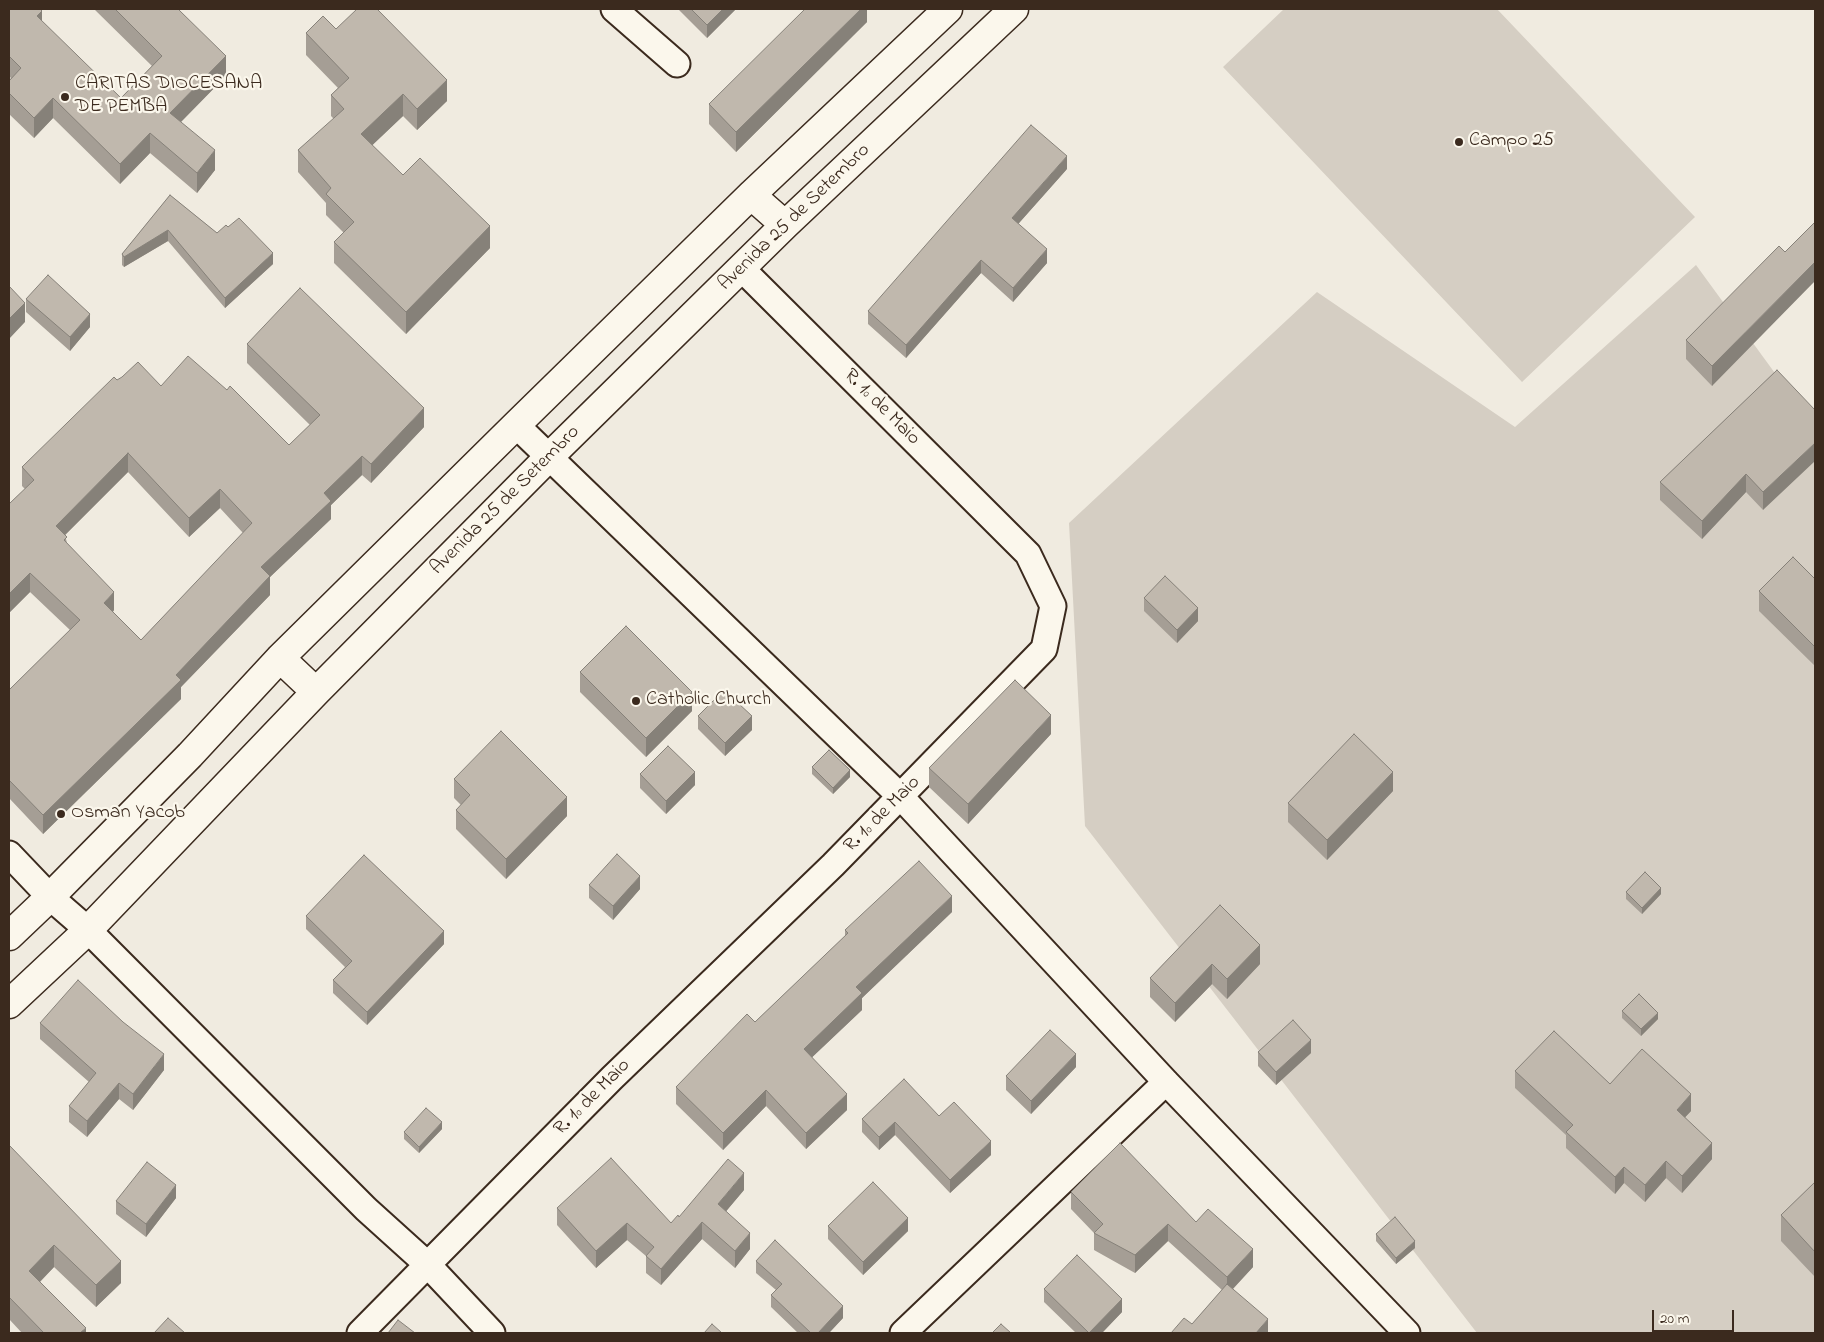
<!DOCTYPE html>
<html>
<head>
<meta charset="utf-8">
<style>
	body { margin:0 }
	#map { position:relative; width:1824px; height:1342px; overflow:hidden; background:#f0ebe0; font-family:"Indie Flower",sans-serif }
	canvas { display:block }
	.frame { position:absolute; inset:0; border:10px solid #3b2a1e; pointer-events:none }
	.scale { position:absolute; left:1652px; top:1310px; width:82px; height:22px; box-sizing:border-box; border:2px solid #3b2a1e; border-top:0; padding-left:6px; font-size:15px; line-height:18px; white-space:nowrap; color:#3b2a1e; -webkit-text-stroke:4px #fbf7ec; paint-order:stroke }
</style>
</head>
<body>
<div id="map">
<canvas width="1824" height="1342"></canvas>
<div class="frame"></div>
<div class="scale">20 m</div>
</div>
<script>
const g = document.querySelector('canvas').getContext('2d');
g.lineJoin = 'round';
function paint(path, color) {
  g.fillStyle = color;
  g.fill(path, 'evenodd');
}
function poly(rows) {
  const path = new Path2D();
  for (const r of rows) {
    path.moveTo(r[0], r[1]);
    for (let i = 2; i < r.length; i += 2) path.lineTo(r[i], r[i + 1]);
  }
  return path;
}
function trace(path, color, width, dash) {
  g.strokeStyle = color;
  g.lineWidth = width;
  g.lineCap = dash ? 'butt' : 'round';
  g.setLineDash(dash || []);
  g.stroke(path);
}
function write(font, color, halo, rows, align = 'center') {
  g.font = font + ' "Indie Flower",sans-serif';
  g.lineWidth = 4.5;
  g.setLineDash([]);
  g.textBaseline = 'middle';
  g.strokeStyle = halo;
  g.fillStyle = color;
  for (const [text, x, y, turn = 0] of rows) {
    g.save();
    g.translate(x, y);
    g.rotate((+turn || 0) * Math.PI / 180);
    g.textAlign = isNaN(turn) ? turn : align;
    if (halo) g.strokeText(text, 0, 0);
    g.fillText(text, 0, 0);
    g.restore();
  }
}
const green = poly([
	[1284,9,1497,9,1695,217,1522,382,1223,67],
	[1696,265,1815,428,1815,1333,1477,1333,1085,826,1069,523,1317,292,1515,427]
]);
const minor = poly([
	[614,9,677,64],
	[516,425,901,797,1166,1082,1407,1333],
	[9,854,50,897,88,930,366,1209,428,1265,492,1333],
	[360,1333,612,1078,833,865,1044,649,1053,606,1028,554,742,269],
	[903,1333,1166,1082]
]);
const trunk = poly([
	[751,195,785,225],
	[280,658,316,692],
	[9,936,50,897,190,755,280,658,516,425,751,195,948,9],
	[9,1004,88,930,316,692,549,457,785,225,1014,9]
]);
const wall = poly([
	[9,9,121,98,152,66,94,9,178,9,226,76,181,122,215,170,197,193,150,153,120,184,53,118,34,138,9,114,9,81,11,78,9,76],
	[678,9,736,9,707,38],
	[867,9,867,22,736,152,709,124,709,104],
	[336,29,447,101,417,130,403,116,372,145,403,175,490,248,406,334,334,263,334,242,344,233,326,215,326,203,298,172,298,150,334,119,331,116,331,95,338,88,306,55,306,33],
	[1067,169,1018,224,1047,263,1013,302,981,273,906,358,868,324,868,311],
	[170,195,217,233,228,227,273,264,225,308,168,241,124,267,122,265,122,254],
	[1785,252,1712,386,1686,359,1686,340],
	[26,299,90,327,70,351,26,312],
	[247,344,424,427,371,483,362,475,331,505,331,519,270,577,270,595,181,687,181,699,43,834,9,798,9,690,70,630,30,592,9,613,9,504,25,489,22,486,22,467,117,380,161,386,289,445,310,425,247,363],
	[128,472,189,537,220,508,243,533,141,640,113,612,114,610,67,543,65,535],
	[1777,370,1763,510,1746,492,1702,539,1660,500,1660,482],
	[1815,579,1815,666,1759,611,1759,591],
	[1144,598,1198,621,1177,643,1144,611],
	[580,672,692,711,646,757,580,692],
	[698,716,752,730,725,756,698,729],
	[1051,734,968,824,929,787,929,768],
	[812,767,850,777,833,794,812,774],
	[640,774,695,785,666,814,640,788],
	[454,779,567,816,506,879,456,829,456,810,461,805,454,798],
	[1393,791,1327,860,1288,822,1288,803],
	[589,885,640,889,613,920,589,898],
	[1626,892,1661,894,1642,914,1626,899],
	[1220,905,1260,964,1227,999,1212,984,1175,1022,1150,997,1150,978],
	[952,912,862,998,862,1010,812,1057,847,1110,806,1149,766,1106,723,1150,676,1104,676,1087,755,1022,845,936,845,930],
	[306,916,444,944,367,1025,333,993,333,980,345,967,306,929],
	[1622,1011,1658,1019,1641,1036,1622,1018],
	[40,1023,164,1070,133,1110,119,1099,87,1137,69,1122,69,1106,89,1082,40,1039],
	[1258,1052,1311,1053,1276,1085,1258,1066],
	[1076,1067,1031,1114,1006,1090,1006,1076],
	[1515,1071,1610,1084,1691,1111,1685,1117,1712,1159,1682,1193,1666,1178,1645,1202,1624,1183,1615,1194,1566,1148,1566,1135,1515,1088],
	[939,1116,991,1155,950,1193,895,1135,879,1150,862,1132,862,1119],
	[442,1129,419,1153,404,1139,404,1132],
	[9,1145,121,1283,96,1307,54,1267,40,1282,86,1333,22,1333,9,1319],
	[1815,1182,1815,1277,1781,1241,1781,1215],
	[744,1190,726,1211,750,1249,735,1268,702,1239,661,1285,646,1273,646,1256,627,1240,596,1268,557,1225,557,1208,671,1223,679,1217],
	[1071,1192,1196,1222,1253,1267,1233,1289,1268,1333,1192,1324,1222,1290,1168,1241,1135,1273,1094,1250,1094,1233,1071,1209],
	[176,1198,146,1237,116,1214,116,1201],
	[828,1226,908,1231,863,1275,828,1239],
	[1376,1234,1415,1248,1396,1264,1376,1241],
	[756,1261,843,1318,829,1333,798,1333,771,1307,771,1295,776,1290,756,1273],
	[1044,1289,1122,1312,1102,1333,1076,1333,1044,1302]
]);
const shadedWall = poly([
	[723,9,736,9,707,38,707,25],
	[861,9,867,9,867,22,736,152,736,132],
	[42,11,42,31,37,16],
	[226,56,226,76,170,133,170,113],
	[447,80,447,101,417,130,417,109],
	[403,94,403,116,361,156,361,134],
	[53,98,53,118,34,138,34,118],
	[150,133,150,153,120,184,120,164],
	[215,150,215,170,197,193,197,173],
	[1067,156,1067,169,1012,231,1012,218],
	[490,226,490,248,406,334,406,312],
	[168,230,168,241,124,267,124,257],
	[1047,249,1047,263,1013,302,1013,288],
	[273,253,273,264,225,308,225,298],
	[981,260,981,273,906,358,906,345],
	[1815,262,1815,281,1712,386,1712,366],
	[25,303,25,322,9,339,9,319],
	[90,314,90,327,70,351,70,337],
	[424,408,424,427,371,483,371,464],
	[1815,443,1815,461,1763,510,1763,492],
	[128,453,128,472,56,544,56,526],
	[362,456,362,475,331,505,331,519,270,577,270,595,181,687,181,699,43,834,43,815,176,675,261,567,324,493],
	[1746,474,1746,492,1702,539,1702,521],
	[220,489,220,508,189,537,189,518],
	[30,573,30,592,9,613,9,594],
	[114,592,114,610,104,622,104,603],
	[1198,608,1198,621,1177,643,1177,630],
	[692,692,692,711,646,757,646,738],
	[1051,715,1051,734,968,824,968,804],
	[752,716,752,730,725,756,725,743],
	[850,770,850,777,833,794,833,788],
	[695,772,695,785,666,814,666,801],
	[1393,772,1393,791,1327,860,1327,840],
	[567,797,567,816,506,879,506,859],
	[640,876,640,889,613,920,613,906],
	[1661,888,1661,894,1642,914,1642,908],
	[952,896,952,912,862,998,862,1010,804,1065,804,1049,856,987],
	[444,931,444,944,367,1025,367,1012],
	[1260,945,1260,964,1227,999,1227,979],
	[1212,964,1212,984,1175,1022,1175,1003],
	[1658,1013,1658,1019,1641,1036,1641,1029],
	[1311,1040,1311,1053,1276,1085,1276,1072],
	[164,1054,164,1070,133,1110,133,1094],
	[1076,1054,1076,1067,1031,1114,1031,1101],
	[119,1083,119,1099,87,1137,87,1121],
	[766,1090,766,1106,723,1150,723,1133],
	[847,1094,847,1110,806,1149,806,1133],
	[1691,1094,1691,1111,1677,1126,1677,1110],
	[442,1122,442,1129,419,1153,419,1147],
	[895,1122,895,1135,879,1150,879,1137],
	[991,1141,991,1155,950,1193,950,1180],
	[1712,1143,1712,1159,1682,1193,1682,1176],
	[1666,1161,1666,1178,1645,1202,1645,1185],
	[1624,1167,1624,1183,1615,1194,1615,1177],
	[744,1173,744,1190,718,1221,718,1204],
	[176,1185,176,1198,146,1237,146,1224],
	[908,1218,908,1231,863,1275,863,1262],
	[702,1222,702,1239,661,1285,661,1269],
	[627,1223,627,1240,596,1268,596,1251],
	[1168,1224,1168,1241,1135,1273,1135,1255],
	[750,1233,750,1249,735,1268,735,1251],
	[1415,1241,1415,1248,1396,1264,1396,1258],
	[54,1245,54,1267,29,1293,29,1271],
	[1253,1249,1253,1267,1227,1295,1227,1277],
	[121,1261,121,1283,96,1307,96,1285],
	[1122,1299,1122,1312,1102,1333,1089,1333],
	[843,1306,843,1318,829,1333,818,1333],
	[1268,1319,1268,1333,1256,1333],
	[86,1328,86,1333,80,1333]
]);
const building = poly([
	[9,9,40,9,42,11,37,16,121,98,162,56,115,9,178,9,226,56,170,113,215,150,197,173,150,133,120,164,53,98,34,118,9,93,9,81,21,68,9,56,9,9],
	[357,9,377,9,447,80,417,109,403,94,361,134,403,175,420,158,490,226,406,312,334,242,354,222,326,194,331,188,298,150,344,109,331,95,349,78,306,33,323,16,336,29,357,9],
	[691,9,723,9,707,25,691,9],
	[805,9,861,9,736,132,709,104,805,9],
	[1031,125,1067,156,1012,218,1047,249,1013,288,981,260,906,345,868,311,1031,125],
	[170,195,217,233,226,225,228,227,239,218,273,253,225,298,168,230,124,257,122,254,170,195],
	[1815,222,1815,262,1712,366,1686,340,1779,246,1785,252,1815,222],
	[48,275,90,314,70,337,26,299,48,275],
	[9,286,25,303,9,319,9,286],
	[300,288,424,408,371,464,362,456,324,493,331,501,261,567,270,576,176,675,181,680,43,815,9,780,9,690,80,620,30,573,9,594,9,504,34,480,22,467,114,377,117,380,122,377,138,362,161,386,188,356,227,390,230,386,289,445,320,415,247,344,300,288],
	[128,453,189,518,220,489,252,523,141,640,104,603,114,592,64,540,67,537,56,526,128,453],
	[1777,370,1815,410,1815,443,1763,492,1746,474,1702,521,1660,482,1777,370],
	[1793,557,1815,579,1815,647,1759,591,1793,557],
	[1165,576,1198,608,1177,630,1144,598,1165,576],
	[626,626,692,692,646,738,580,672,626,626],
	[1015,680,1051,715,968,804,929,768,1015,680],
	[724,690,752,716,725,743,698,716,724,690],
	[501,731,567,797,506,859,456,810,470,795,454,779,501,731],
	[1354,734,1393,772,1327,840,1288,803,1354,734],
	[668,746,695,772,666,801,640,774,668,746],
	[829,750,850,770,833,788,812,767,829,750],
	[617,854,640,876,613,906,589,885,617,854],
	[364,855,444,931,367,1012,333,980,352,961,306,916,364,855],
	[919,861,952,896,856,987,862,993,804,1049,847,1094,806,1133,766,1090,723,1133,676,1087,747,1014,755,1022,848,933,845,930,919,861],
	[1645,872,1661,888,1642,908,1626,892,1645,872],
	[1220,905,1260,945,1227,979,1212,964,1175,1003,1150,978,1220,905],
	[78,980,123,1022,164,1054,133,1094,119,1083,87,1121,69,1106,96,1073,40,1023,78,980],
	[1639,994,1658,1013,1641,1029,1622,1011,1639,994],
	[1293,1020,1311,1040,1276,1072,1258,1052,1293,1020],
	[1050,1030,1076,1054,1031,1101,1006,1076,1050,1030],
	[1554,1031,1610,1084,1642,1049,1691,1094,1677,1110,1712,1143,1682,1176,1666,1161,1645,1185,1624,1167,1615,1177,1566,1132,1573,1125,1515,1071,1554,1031],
	[904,1079,939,1116,954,1102,991,1141,950,1180,895,1122,879,1137,862,1119,904,1079],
	[426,1108,442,1122,419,1147,404,1132,426,1108],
	[1120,1143,1196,1222,1208,1209,1253,1249,1227,1277,1168,1224,1135,1255,1094,1233,1103,1224,1071,1192,1120,1143],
	[9,1145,121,1261,96,1285,54,1245,29,1271,86,1328,80,1333,44,1333,9,1297,9,1145],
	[611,1158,671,1223,678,1215,679,1217,728,1159,744,1173,718,1204,750,1233,735,1251,702,1222,661,1269,646,1256,654,1247,627,1223,596,1251,557,1208,611,1158],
	[147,1162,176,1185,146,1224,116,1201,147,1162],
	[873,1182,908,1218,863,1262,828,1226,873,1182],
	[1815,1182,1815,1252,1781,1215,1815,1182],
	[1395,1217,1415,1241,1396,1258,1376,1234,1395,1217],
	[775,1240,843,1306,818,1333,811,1333,771,1295,782,1284,756,1261,775,1240],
	[1077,1255,1122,1299,1089,1333,1044,1289,1077,1255],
	[1227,1284,1268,1319,1256,1333,1171,1333,1184,1318,1192,1324,1227,1284],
	[168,1318,185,1333,154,1333,168,1318],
	[398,1320,415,1333,388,1333,398,1320],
	[712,1324,722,1333,704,1333,712,1324],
	[1001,1324,1011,1333,992,1333,1001,1324]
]);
const markers = [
	[65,97,5,"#3b2a1e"],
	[1459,142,5,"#3b2a1e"],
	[636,701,5,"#3b2a1e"],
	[61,814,5,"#3b2a1e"]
];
const poiNames = [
	["CARITAS DIOCESANA",75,85],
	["DE PEMBA",75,108],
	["Campo 25",1469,142],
	["Catholic Church",646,701],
	["Osman Yacob",71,814]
];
const streetNames = [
	["Avenida 25 de Setembro",795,218,-44],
	["R. 1º de Maio",881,408,45],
	["Avenida 25 de Setembro",506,501,-45],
	["R. 1º de Maio",883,815,-45],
	["R. 1º de Maio",593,1098,-45]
];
paint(green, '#d5cec3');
trace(minor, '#3b2a1e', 29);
trace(trunk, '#3b2a1e', 31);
trace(minor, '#fbf7ec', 25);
trace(trunk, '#fbf7ec', 28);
paint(wall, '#a59e95');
paint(shadedWall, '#868179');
paint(building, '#c0b8ad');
trace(building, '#868179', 1);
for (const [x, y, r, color] of markers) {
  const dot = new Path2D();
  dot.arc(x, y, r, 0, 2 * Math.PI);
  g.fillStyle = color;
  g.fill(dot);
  trace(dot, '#fbf7ec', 2);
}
write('20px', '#3b2a1e', '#fbf7ec', poiNames, 'left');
write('20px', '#3b2a1e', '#fbf7ec', streetNames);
</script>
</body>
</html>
